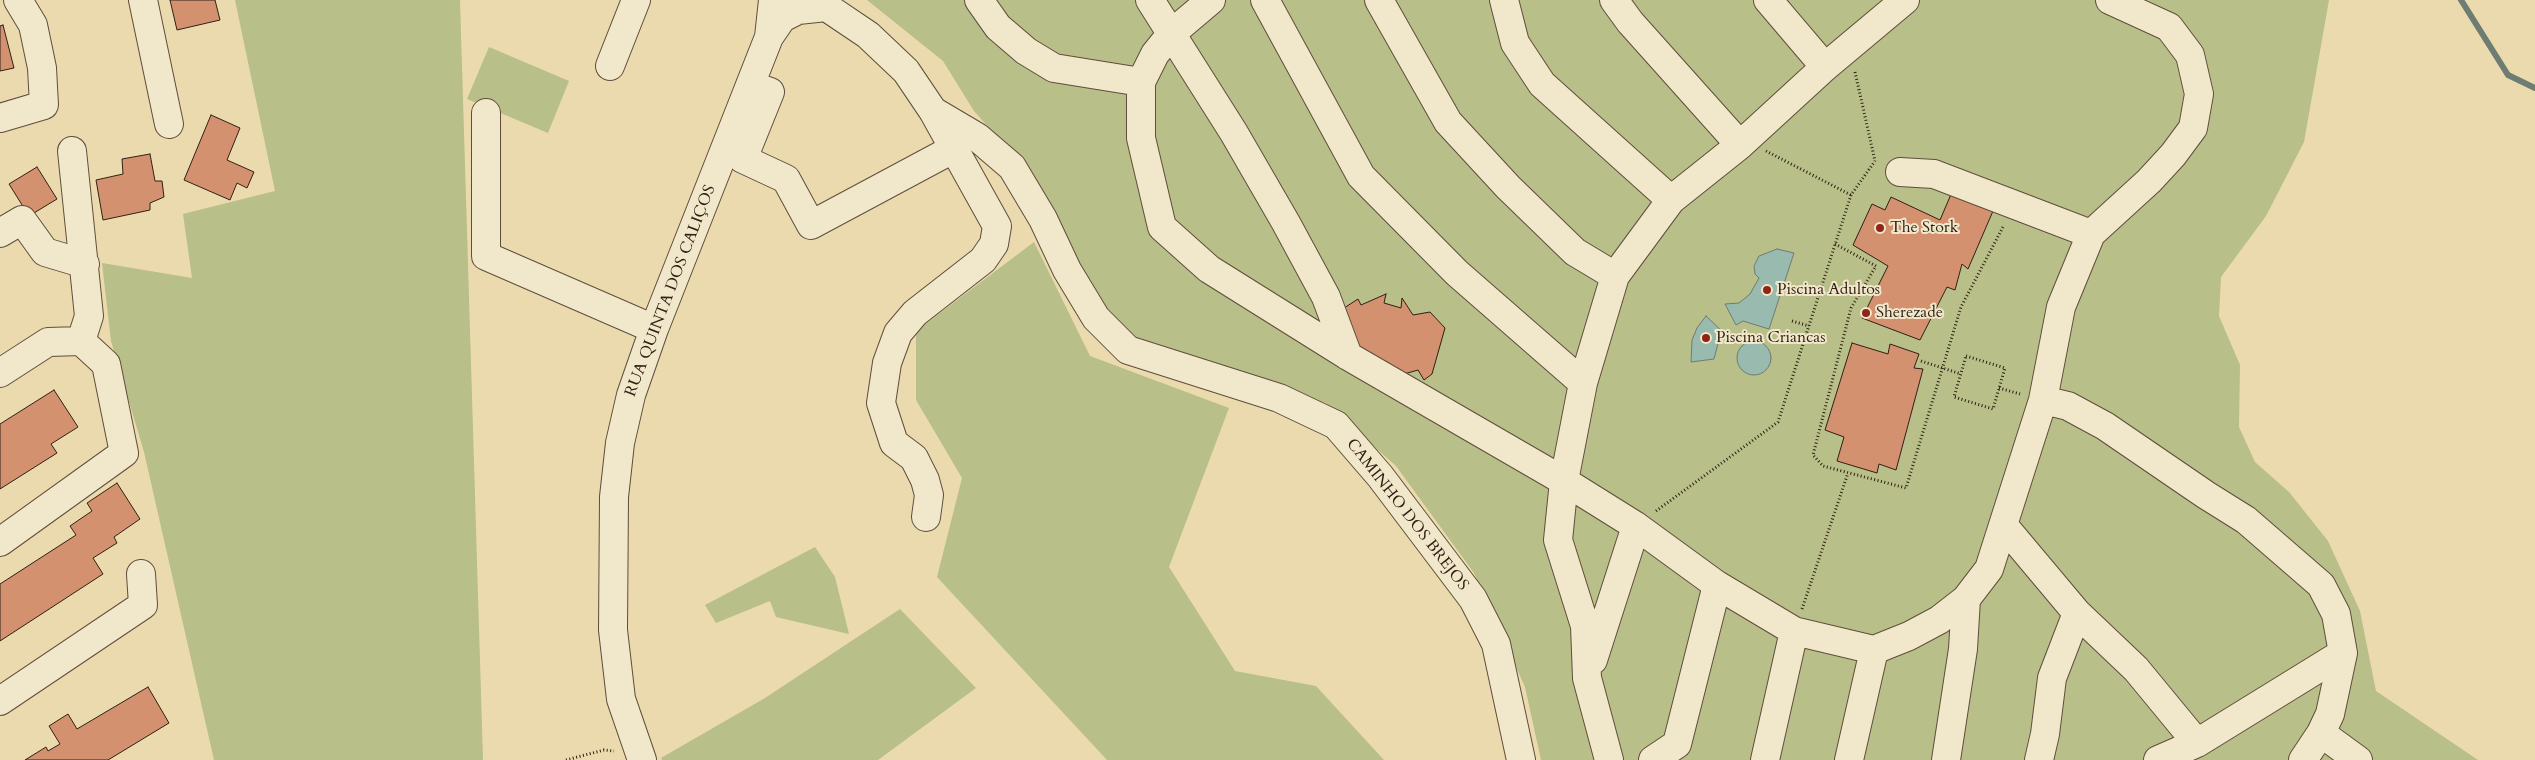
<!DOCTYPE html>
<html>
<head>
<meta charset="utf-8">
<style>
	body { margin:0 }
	canvas { display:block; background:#eadaad }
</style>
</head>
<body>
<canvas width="2535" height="760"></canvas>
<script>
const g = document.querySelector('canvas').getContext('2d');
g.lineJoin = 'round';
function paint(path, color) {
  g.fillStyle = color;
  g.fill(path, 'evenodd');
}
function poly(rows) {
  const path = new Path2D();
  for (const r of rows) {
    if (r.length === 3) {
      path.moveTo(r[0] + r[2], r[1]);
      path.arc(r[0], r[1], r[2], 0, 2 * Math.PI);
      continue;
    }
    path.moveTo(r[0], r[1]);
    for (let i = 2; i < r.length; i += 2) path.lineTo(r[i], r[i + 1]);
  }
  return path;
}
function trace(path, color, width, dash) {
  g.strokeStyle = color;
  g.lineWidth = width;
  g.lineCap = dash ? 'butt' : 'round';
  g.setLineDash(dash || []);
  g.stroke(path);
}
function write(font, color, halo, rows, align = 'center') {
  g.font = font + ' Cardo,serif';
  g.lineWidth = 4;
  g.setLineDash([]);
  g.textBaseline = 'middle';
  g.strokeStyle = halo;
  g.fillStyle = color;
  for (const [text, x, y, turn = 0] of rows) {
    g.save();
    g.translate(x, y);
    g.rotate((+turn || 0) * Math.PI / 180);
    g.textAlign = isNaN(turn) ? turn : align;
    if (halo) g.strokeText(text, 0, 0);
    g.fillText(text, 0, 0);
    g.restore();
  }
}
const green = poly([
	[235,0,460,0,483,760,214,760,144,452,111,341,102,263,192,278,183,214,275,191],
	[867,0,2329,0,2304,142,2266,216,2221,277,2219,316,2240,365,2239,427,2255,462,2289,492,2328,541,2360,611,2376,691,2478,760,1541,760,1525,687,1474,573,1396,466,1325,403,1138,343,1105,313,1033,177,974,111,943,61],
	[489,47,569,81,548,133,467,99],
	[1034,242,1090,356,1229,408,1169,567,1235,671,1316,686,1384,760,1107,760,937,577,962,478,916,400,916,331],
	[815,547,835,577,849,634,776,617,770,601,716,623,705,605],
	[900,609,976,688,878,760,662,760,661,758,765,698]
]);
const water = poly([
	[1777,249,1794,253,1769,329,1743,321,1736,325,1725,304,1739,303,1750,294,1759,278,1755,274,1754,266,1759,256,1777,249],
	[1706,316,1725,334,1720,336,1714,359,1691,362,1692,340,1697,328,1706,316],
	[1754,358,17]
]);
const stream = poly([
	[2461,0,2508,75,2535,88]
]);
const building = poly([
	[170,0,215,0,220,20,177,30,170,0],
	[3,25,14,68,0,71,0,26,3,25],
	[211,115,240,128,227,160,254,172,247,188,237,183,230,200,184,180,211,115],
	[150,154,155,181,162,181,164,197,150,203,150,210,103,220,96,180,123,174,122,159,150,154],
	[37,167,57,199,29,216,9,184,37,167],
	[1952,192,1993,211,1968,269,1962,264,1955,290,1947,287,1920,340,1862,318,1888,266,1853,245,1872,204,1885,210,1891,197,1940,220,1952,192],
	[1386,294,1384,303,1401,308,1402,298,1413,315,1430,312,1445,328,1432,374,1424,380,1418,370,1397,376,1351,345,1341,310,1358,299,1361,305,1386,294],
	[1852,343,1888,354,1890,344,1919,354,1914,368,1923,369,1896,470,1879,464,1877,473,1837,461,1844,437,1825,430,1852,343],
	[54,390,78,427,51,444,57,453,0,489,0,424,54,390],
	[117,483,140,519,114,537,117,543,93,558,103,574,0,641,0,584,76,535,70,526,92,511,87,503,117,483],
	[148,687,169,723,108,760,25,760,46,747,48,751,60,744,49,726,68,714,77,729,148,687]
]);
const path = poly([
	[1855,72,1875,161],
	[1766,151,1851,195],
	[1835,244,1876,266,1851,308,1813,455,1823,466,1906,488,1961,307,2004,225],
	[1792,321,1809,326],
	[1966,356,2005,368,1993,409,1954,397,1966,356],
	[1921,361,1961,374],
	[1999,388,2020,394],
	[1656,511,1778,422,1851,195,1875,161],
	[1802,609,1848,473],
	[566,760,604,750,614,751]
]);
const minor = poly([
	[143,0,169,124],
	[816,0,868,35,906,71,933,111,997,226,994,244,983,260,915,313,898,333,887,363,881,403,894,443,914,458,925,480,929,495,926,517],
	[979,0,998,27,1026,51,1054,68,1141,82],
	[1150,0,1234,133,1286,223,1326,297,1348,356],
	[1211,0,1172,33,1155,54,1141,82,1141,138,1162,227,1209,269,1348,356,1564,481,1636,526,1717,585,1794,631,1874,650,1849,760],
	[1265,0,1361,176,1457,273,1583,383],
	[1379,0,1448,122,1508,187,1575,252,1615,276],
	[1504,0,1515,43,1542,84,1671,200],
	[1614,0,1630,22,1740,145],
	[1768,0,1825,67],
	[769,37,782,18,798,10,826,7],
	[610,66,636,0],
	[750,85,770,92,743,159,786,179,811,225,953,149],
	[933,111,977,137,1012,167,1043,219,1067,270,1096,318,1128,350,1279,398,1336,425,1380,476,1473,599,1496,644,1521,760],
	[486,113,486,256,654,329],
	[0,118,44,105,42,68,33,25,18,0],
	[72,151,89,316,81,341],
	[1900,172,1934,174,2091,234],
	[0,233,22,220,45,252,85,264],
	[0,373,48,342,81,341,106,364,124,453,0,542],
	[2043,400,2061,307,2091,234,2149,181,2173,155,2193,128,2199,94,2190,55,2169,27,2110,0],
	[2004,526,2077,613,2136,669,2197,743],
	[1874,650,1909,636,1939,620,1966,599],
	[1593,660,1636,526],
	[0,701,143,605,141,574],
	[2321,733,2358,760],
	[642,760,621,699,613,630,614,497,620,443,631,395,654,329,769,37,773,0],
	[1609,760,1587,678,1585,626,1558,540,1564,481,1583,383,1615,276,1671,200,1740,145,1825,67,1905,0],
	[1653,760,1677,744,1717,585],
	[1765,760,1794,631],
	[1946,760,1963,649,1966,599,1989,569,2043,400,2068,406,2105,426,2206,495,2246,520,2321,585,2336,614,2343,653,2330,714,2321,733,2303,760],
	[2039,760,2045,734,2052,678,2077,613],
	[2158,760,2197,743,2343,653]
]);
const markers = [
	[1880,228,5,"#8f2418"],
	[1767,290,5,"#8f2418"],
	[1866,313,5,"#8f2418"],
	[1706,338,5,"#8f2418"]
];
const poiNames = [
	["The Stork",1890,228],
	["Piscina Adultos",1777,290],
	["Sherezade",1876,313],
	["Piscina Criancas",1716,338]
];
const streetNames = [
	["RUA QUINTA DOS CALIÇOS",671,291,-69],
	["CAMINHO DOS BREJOS",1407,515,52]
];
paint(green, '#b9bf88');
paint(water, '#98baaf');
trace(water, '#6e7c72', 1);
trace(stream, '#6e7c72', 6);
paint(building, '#d3916f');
trace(building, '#302016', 1);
trace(minor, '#5e4e3c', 30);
trace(path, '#302016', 3, [1, 2.5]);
trace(minor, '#f1e7ca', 28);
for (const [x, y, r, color] of markers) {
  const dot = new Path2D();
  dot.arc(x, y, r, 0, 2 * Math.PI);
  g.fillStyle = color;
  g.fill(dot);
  trace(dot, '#f1e7ca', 2);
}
write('16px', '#302016', '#f1e7ca', poiNames, 'left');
write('16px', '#302016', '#f1e7ca', streetNames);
</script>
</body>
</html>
